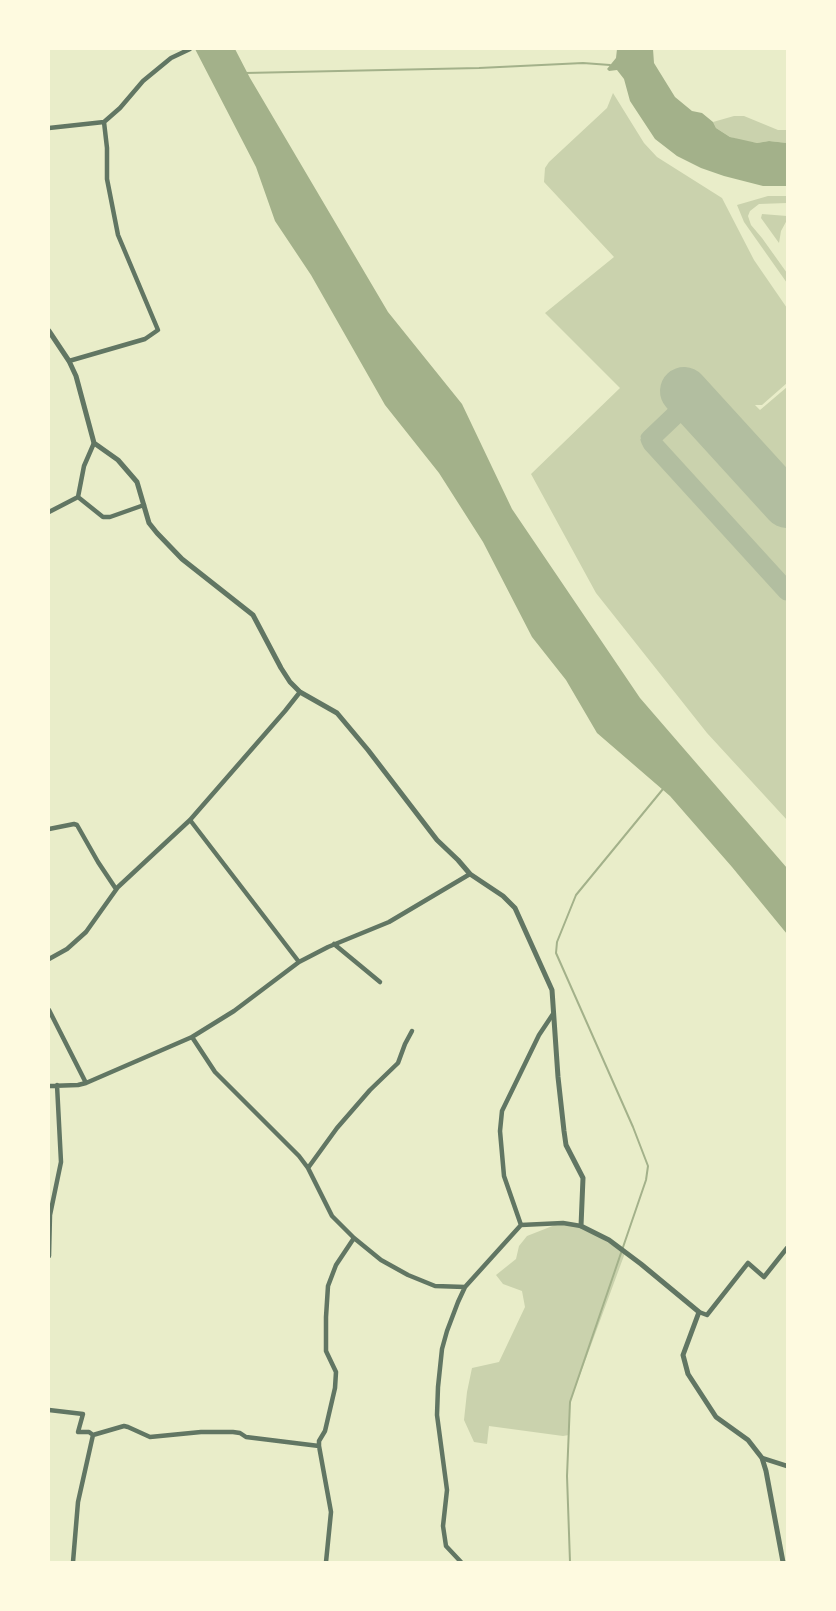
<!DOCTYPE html>
<html>
<head>
<meta charset="utf-8">
<style>
	body { margin:0 }
	#map { position:relative; width:836px; height:1611px; overflow:hidden; background:#e9edc9; font-family:Literata,serif }
	canvas { display:block }
	.frame { position:absolute; inset:0; border:50px solid #fefae0; pointer-events:none }
</style>
</head>
<body>
<div id="map">
<canvas width="836" height="1611"></canvas>
<div class="frame"></div>
</div>
<script>
const g = document.querySelector('canvas').getContext('2d');
g.lineJoin = 'round';
function paint(path, color) {
  g.fillStyle = color;
  g.fill(path, 'evenodd');
}
function poly(rows) {
  const path = new Path2D();
  for (const r of rows) {
    path.moveTo(r[0], r[1]);
    for (let i = 2; i < r.length; i += 2) path.lineTo(r[i], r[i + 1]);
  }
  return path;
}
function trace(path, color, width, dash) {
  g.strokeStyle = color;
  g.lineWidth = width;
  g.lineCap = dash ? 'butt' : 'round';
  g.setLineDash(dash || []);
  g.stroke(path);
}
const green = poly([
	[613,93,644,143,657,157,722,198,754,260,787,308,787,383,762,405,755,405,760,410,787,387,787,486,691,381,672,396,679,403,640,438,787,600,787,820,707,733,596,593,531,474,620,388,545,313,614,257,544,182,545,168,549,162,607,108],
	[734,116,744,116,778,130,787,130,787,143,769,141,757,143,743,141,730,137,716,128,713,122],
	[768,196,787,196,787,203,759,204,750,211,748,216,751,225,762,238,787,273,787,283,744,222,737,205],
	[762,214,787,216,787,220,781,231,779,243,761,218],
	[687,412,787,523,787,582,657,439],
	[560,1223,581,1226,625,1253,570,1402,569,1435,563,1436,489,1426,487,1444,474,1442,464,1420,467,1392,472,1368,499,1362,525,1307,522,1291,503,1284,496,1275,516,1259,519,1246,527,1236]
]);
const water = poly([
	[195,49,235,49,250,78,388,312,462,404,512,509,640,698,787,868,787,934,732,867,670,796,597,733,566,680,532,637,483,542,439,473,385,405,311,275,275,221,256,167],
	[617,49,653,49,654,63,675,97,692,111,702,113,713,122,716,128,730,137,757,143,769,141,787,143,787,186,763,186,724,176,701,168,677,156,655,139,630,101,624,79,617,70,609,71,607,69,616,58]
]);
const stream = poly([
	[245,73,479,68,583,63,610,65],
	[570,1562,567,1476,570,1402,646,1180,648,1166,633,1127,556,953,557,942,576,895,663,789]
]);
const taxiway = poly([
	[692,399,650,439,652,443,787,591]
]);
const runway = poly([
	[684,391,787,504]
]);
const minor = poly([
	[49,128,104,122,120,108,143,81,171,58,190,49],
	[69,361,145,339,158,330,118,235,107,179,107,148,104,122],
	[78,497,103,517,110,517,144,505],
	[78,497,84,466,94,443],
	[49,512,78,497],
	[190,820,299,962],
	[49,829,74,824,77,825,98,862,116,889],
	[334,944,380,982],
	[49,959,67,949,86,932,118,887,190,820,285,711,300,692],
	[49,1010,86,1083],
	[192,1037,215,1072,299,1156,308,1168,332,1216,354,1238,381,1260,408,1275,435,1286,465,1287],
	[49,1086,78,1085,86,1083,192,1037,234,1011,299,962,328,947,389,922,470,874],
	[308,1168,337,1128,370,1090,398,1063,405,1044,412,1031],
	[521,1225,504,1176,500,1131,502,1111,539,1035,553,1014],
	[49,1256,50,1215,61,1162,57,1085],
	[699,1312,707,1315,748,1263,764,1277,787,1248],
	[49,1410,83,1414,78,1432,89,1432,93,1435],
	[762,1458,787,1466],
	[73,1562,78,1502,93,1435,124,1426,128,1427,150,1437,201,1432,233,1432,240,1433,246,1437,319,1446],
	[326,1562,331,1512,319,1446,319,1441,325,1431,335,1388,336,1372,326,1351,326,1317,328,1286,336,1265,354,1238],
	[461,1562,446,1546,443,1526,447,1490,437,1415,438,1387,442,1349,447,1331,458,1302,465,1287,521,1225,563,1223,581,1226]
]);
const tertiary = poly([
	[49,331,69,361,76,376,94,443,118,460,137,482,149,523,157,533,182,559,253,615,281,668,290,682,300,692,337,713,368,750,437,840,458,860,470,874,503,896,515,908,552,990,558,1077,564,1131,566,1145,583,1178,581,1226,609,1240,641,1264,699,1312,683,1355,688,1374,716,1417,748,1440,762,1458,766,1471,783,1562]
]);
paint(green, '#cad2ad');
paint(water, '#a3b18a');
trace(stream, '#a3b18a', 2);
trace(taxiway, '#b2bea0', 19);
trace(runway, '#b2bea0', 48);
trace(minor, '#617663', 4.5);
trace(tertiary, '#617663', 5);
</script>
</body>
</html>
